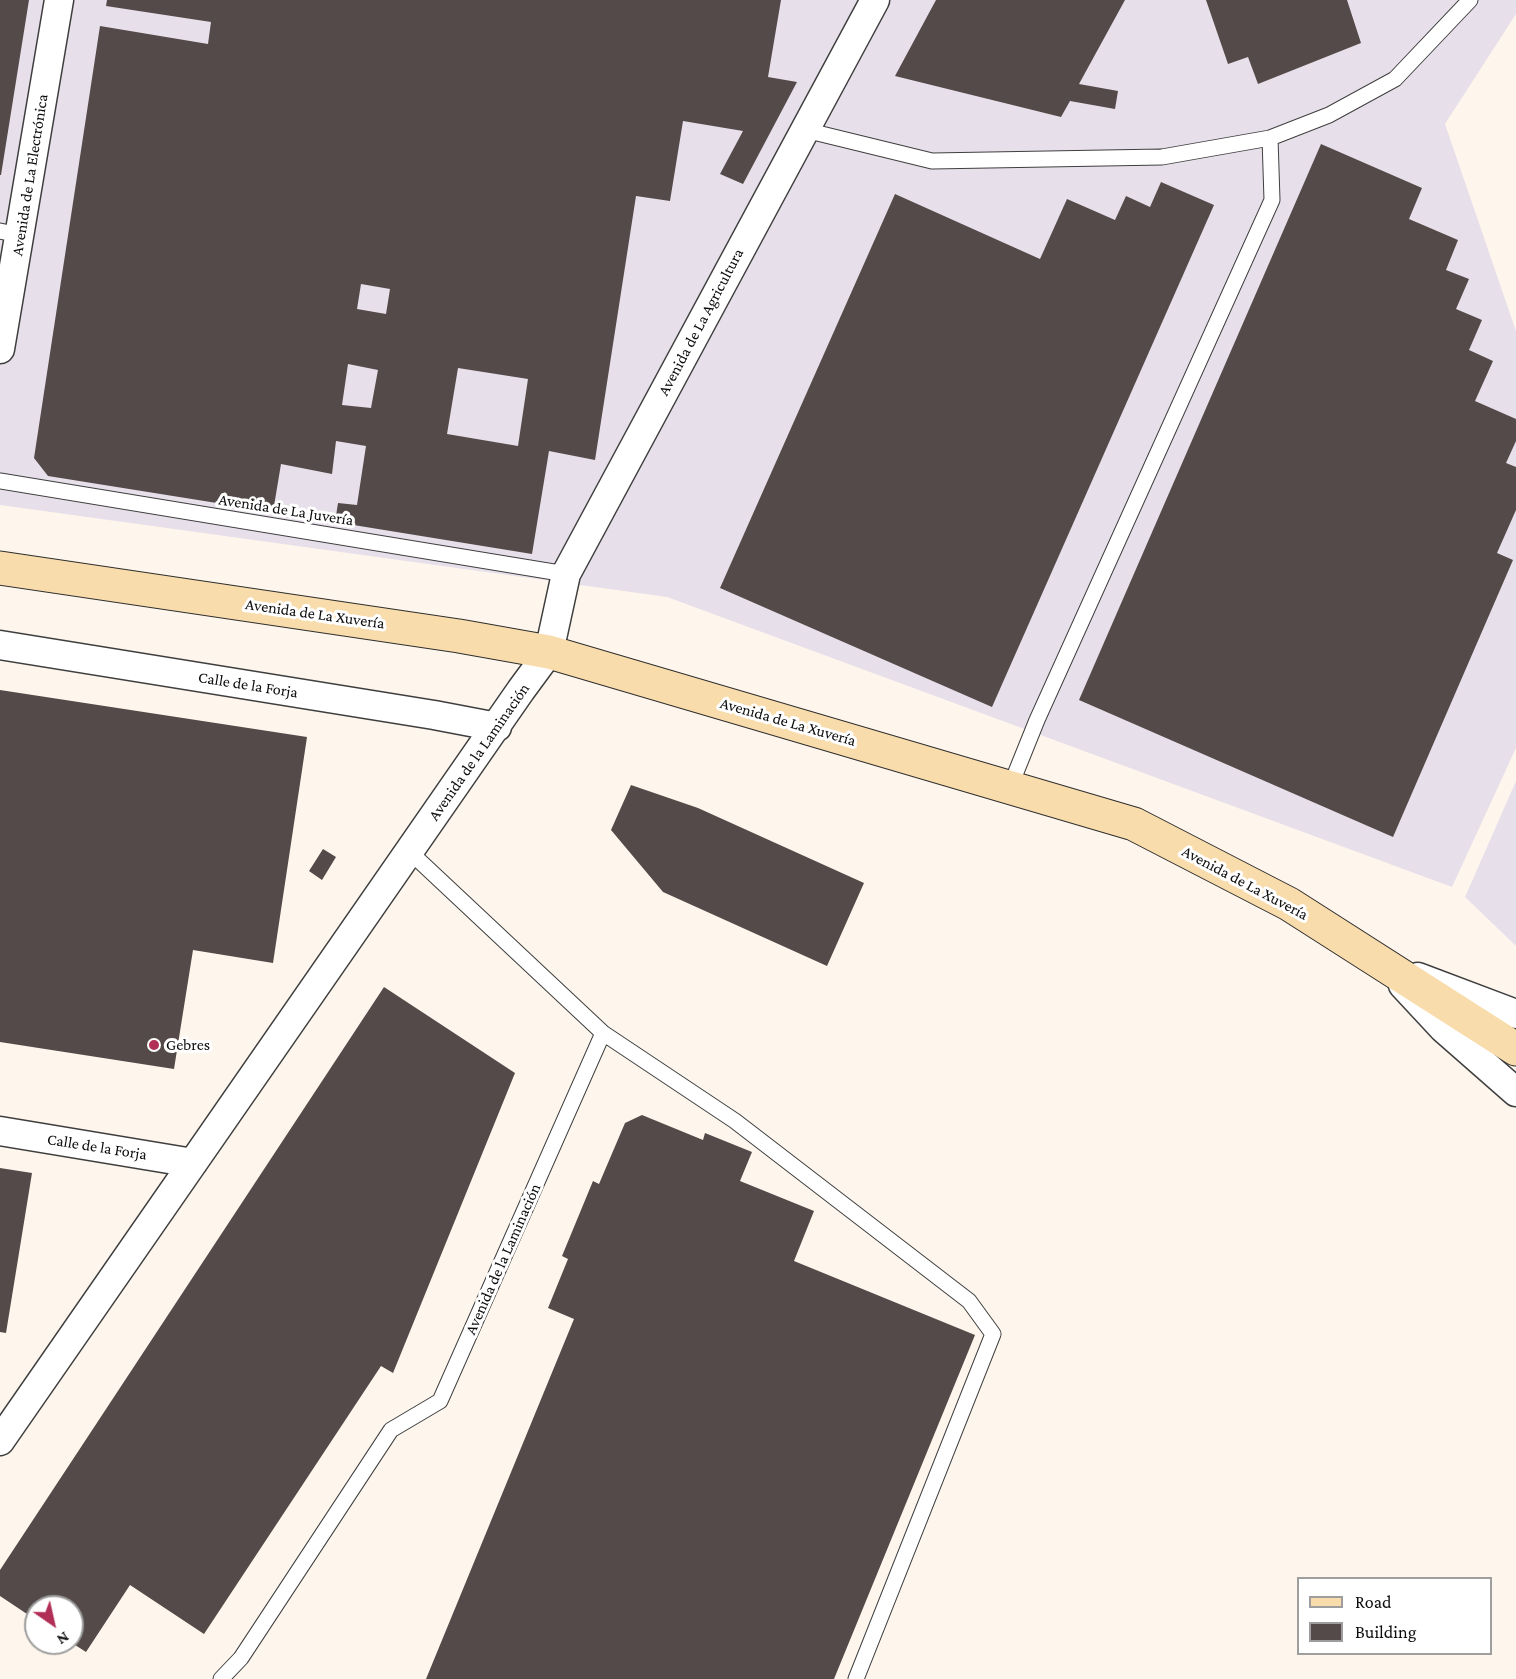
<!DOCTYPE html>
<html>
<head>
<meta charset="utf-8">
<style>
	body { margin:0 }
	#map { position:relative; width:1516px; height:1679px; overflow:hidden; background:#fef6ec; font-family:"Crimson Pro",serif }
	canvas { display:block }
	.legend { position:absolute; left:1297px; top:1577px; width:195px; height:78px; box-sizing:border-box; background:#fff; border:2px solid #9e9e9e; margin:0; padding:8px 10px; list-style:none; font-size:18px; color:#0c0c0c }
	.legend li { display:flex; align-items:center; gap:12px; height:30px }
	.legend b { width:30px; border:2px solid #9e9e9e }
	.north { position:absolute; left:24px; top:1595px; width:60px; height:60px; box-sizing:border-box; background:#fff; border:2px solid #9e9e9e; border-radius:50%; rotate:146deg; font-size:16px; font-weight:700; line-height:24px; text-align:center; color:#0c0c0c }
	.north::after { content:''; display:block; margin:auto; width:21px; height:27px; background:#b12e57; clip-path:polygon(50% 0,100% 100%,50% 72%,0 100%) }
</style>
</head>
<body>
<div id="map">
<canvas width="1516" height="1679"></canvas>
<ul class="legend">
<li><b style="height:8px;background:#f9dcac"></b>Road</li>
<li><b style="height:16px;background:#544a49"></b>Building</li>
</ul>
<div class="north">N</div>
</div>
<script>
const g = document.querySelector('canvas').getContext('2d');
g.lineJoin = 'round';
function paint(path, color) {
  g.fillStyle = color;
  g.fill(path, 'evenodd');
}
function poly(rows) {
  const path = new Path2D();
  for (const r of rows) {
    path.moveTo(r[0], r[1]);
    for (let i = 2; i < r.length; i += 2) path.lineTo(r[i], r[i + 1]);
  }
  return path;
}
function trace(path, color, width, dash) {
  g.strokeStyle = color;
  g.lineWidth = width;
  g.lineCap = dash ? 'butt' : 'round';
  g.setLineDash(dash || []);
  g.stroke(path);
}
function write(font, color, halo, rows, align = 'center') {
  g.font = font + ' "Crimson Pro",serif';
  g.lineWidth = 6;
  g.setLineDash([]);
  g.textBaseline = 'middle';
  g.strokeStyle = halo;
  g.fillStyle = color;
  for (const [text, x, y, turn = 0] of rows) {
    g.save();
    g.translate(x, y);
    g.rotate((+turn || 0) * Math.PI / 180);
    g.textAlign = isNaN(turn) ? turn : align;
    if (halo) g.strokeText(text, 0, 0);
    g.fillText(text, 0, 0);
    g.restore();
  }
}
const industrial = poly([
	[0,0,1516,0,1516,14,1445,124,1516,331,1516,748,1452,887,667,597,0,505],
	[1516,781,1516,946,1465,897]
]);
const building = poly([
	[0,0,29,0,1,175,0,175],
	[107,0,781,0,768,77,797,82,743,184,720,174,743,131,683,121,670,201,636,196,595,460,549,451,532,554,335,522,338,503,357,505,366,446,336,441,332,474,281,464,273,512,48,476,34,458,100,26,208,44,211,22,106,6],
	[361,284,390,289,386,314,357,309],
	[348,364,378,370,371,408,342,405],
	[458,368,528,379,518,446,447,434],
	[936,0,1125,0,1079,84,1118,91,1115,109,1070,101,1061,117,895,76],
	[1206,0,1347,0,1361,43,1258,84,1248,57,1228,64],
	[1321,144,1422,188,1409,219,1458,240,1446,270,1469,279,1456,309,1482,320,1469,350,1493,361,1475,401,1516,419,1516,441,1506,463,1516,467,1516,510,1497,553,1513,560,1393,837,1079,700],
	[1161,182,1214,205,992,707,720,588,895,194,1040,259,1067,199,1115,220,1126,196,1150,207],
	[0,690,307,737,273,963,193,950,174,1069,0,1042],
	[631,785,698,808,864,883,827,966,663,892,611,830],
	[323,849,336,857,322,880,309,871],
	[384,987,515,1073,393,1373,381,1366,204,1634,130,1585,86,1652,72,1643,72,1607,36,1607,36,1620,0,1596,0,1570],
	[642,1115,703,1140,705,1133,752,1152,740,1181,814,1211,794,1261,975,1335,834,1679,426,1679,574,1319,548,1308,568,1259,562,1256,593,1181,599,1184,625,1123],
	[0,1168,32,1173,6,1333,0,1332]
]);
const lane = poly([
	[805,130,932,161,1162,157,1270,138,1329,115,1395,79,1470,0],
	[0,231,20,235],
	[0,481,566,574],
	[1010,787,1037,720,1272,200,1270,138],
	[603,1033,735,1121,969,1301,993,1334,856,1679],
	[221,1679,241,1658,391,1430,440,1401,603,1033,410,852]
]);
const street = poly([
	[0,349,59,0],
	[0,645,434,715,497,727],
	[1418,977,1516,1014],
	[1403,985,1443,1028,1516,1092],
	[0,1131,193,1163],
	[0,1441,521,690,549,652,566,574,875,0]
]);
const secondary = poly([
	[0,568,459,636,549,652,1134,824,1289,904,1516,1049]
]);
const markers = [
	[154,1045,6,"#b12e57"]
];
const streetNames = [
	["Avenida de La Electrónica",30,175,-81],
	["Avenida de La Agricultura",701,322,-62],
	["Avenida de La Juvería",286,510,9],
	["Avenida de La Xuvería",315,614,8],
	["Calle de la Forja",248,685,9],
	["Avenida de La Xuvería",788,722,16],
	["Avenida de la Laminación",479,752,-55],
	["Avenida de La Xuvería",1245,883,28],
	["Calle de la Forja",97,1147,9],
	["Avenida de la Laminación",503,1259,-66]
];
const poiNames = [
	["Gebres",166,1045]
];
paint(industrial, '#e7e0ea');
paint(building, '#544a49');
trace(lane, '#3f3f3f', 17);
trace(street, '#3f3f3f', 31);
trace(secondary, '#2e2e2e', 35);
trace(lane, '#fff', 15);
trace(street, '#fff', 28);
trace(secondary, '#f9dcac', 33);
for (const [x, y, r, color] of markers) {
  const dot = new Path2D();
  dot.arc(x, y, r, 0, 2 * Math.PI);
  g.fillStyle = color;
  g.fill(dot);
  trace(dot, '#fff', 2);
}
write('16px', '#0c0c0c', '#fff', streetNames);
write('16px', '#0c0c0c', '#fff', poiNames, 'left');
</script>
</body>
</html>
